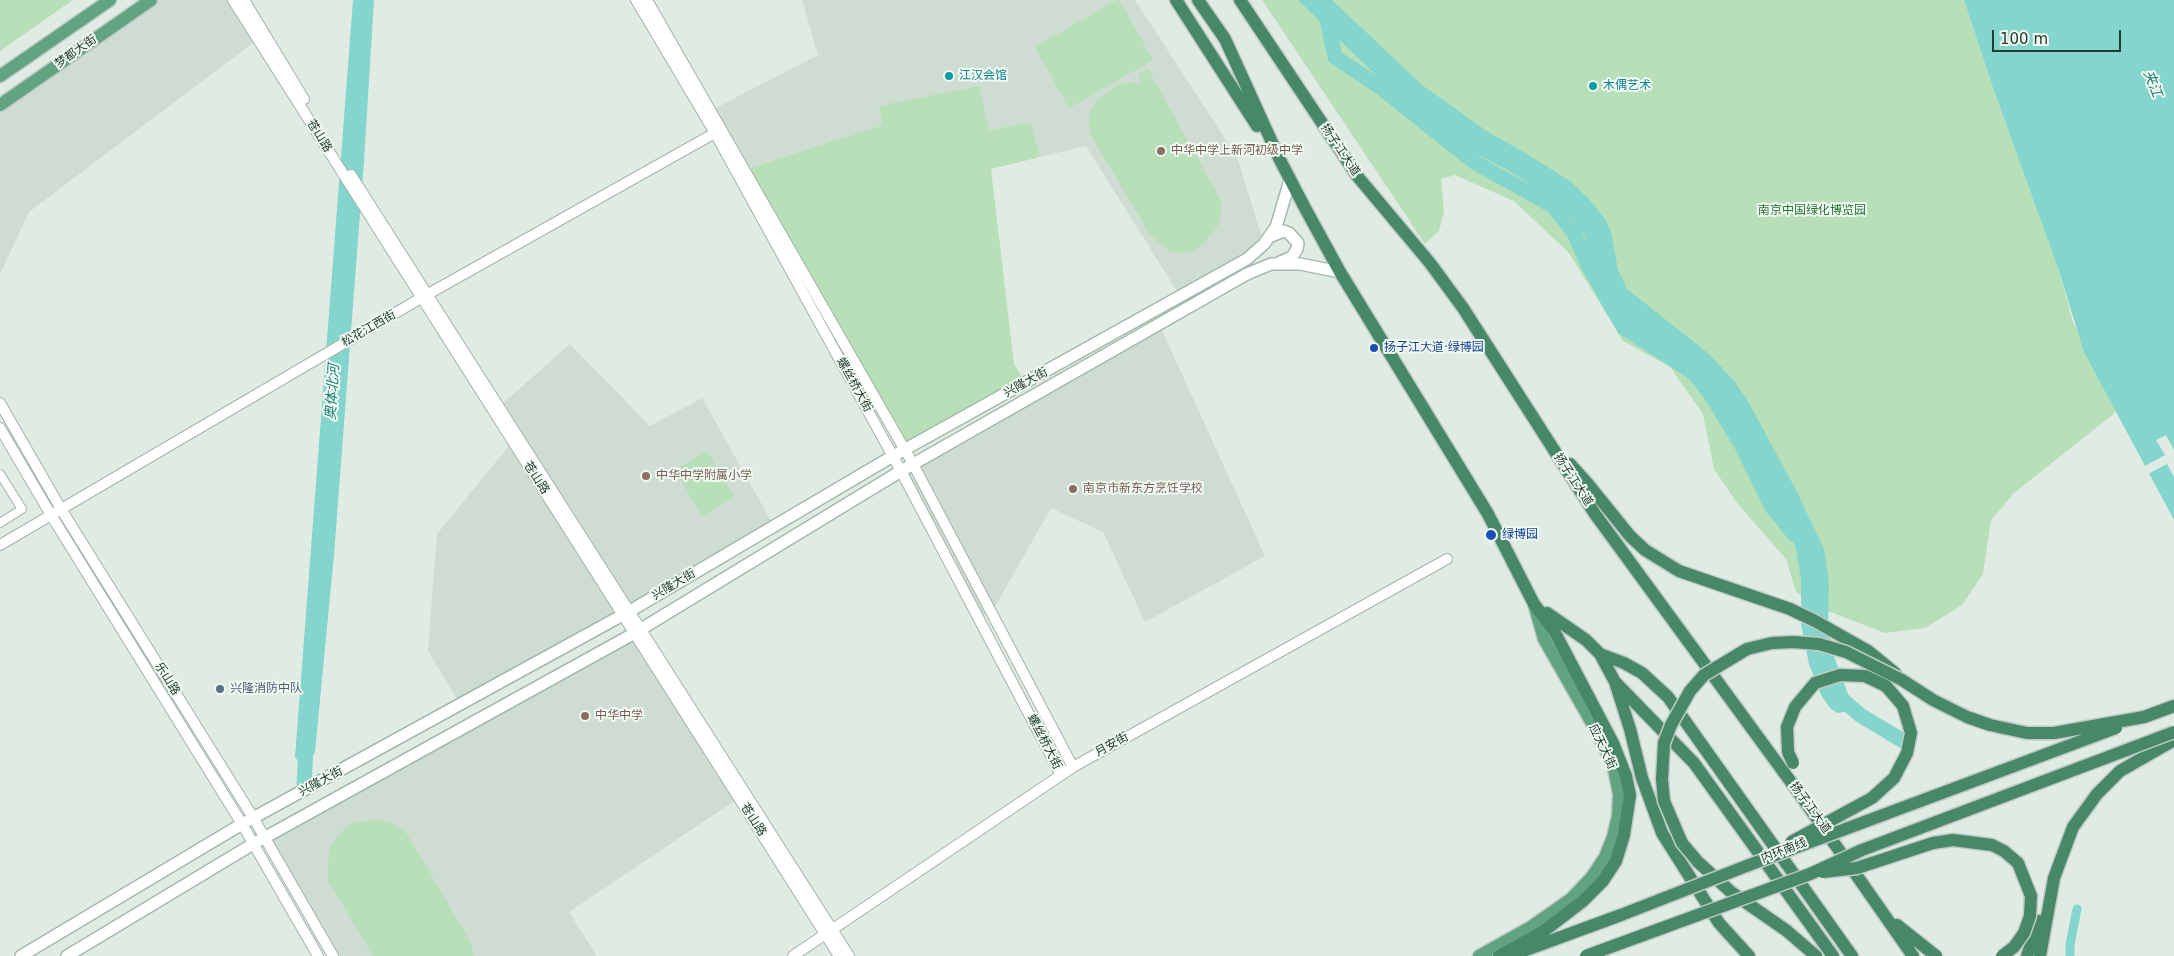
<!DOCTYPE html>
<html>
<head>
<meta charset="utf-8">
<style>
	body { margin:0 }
	#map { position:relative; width:2174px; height:956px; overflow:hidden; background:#e0ece3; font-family:"DejaVu Sans",sans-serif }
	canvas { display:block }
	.scale { position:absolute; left:1992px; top:30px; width:129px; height:22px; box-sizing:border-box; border:2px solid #203d2e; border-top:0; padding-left:6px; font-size:15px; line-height:18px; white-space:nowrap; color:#203d2e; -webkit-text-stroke:4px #f0f8f2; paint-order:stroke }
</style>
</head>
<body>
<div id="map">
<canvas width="2174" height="956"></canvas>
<div class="scale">100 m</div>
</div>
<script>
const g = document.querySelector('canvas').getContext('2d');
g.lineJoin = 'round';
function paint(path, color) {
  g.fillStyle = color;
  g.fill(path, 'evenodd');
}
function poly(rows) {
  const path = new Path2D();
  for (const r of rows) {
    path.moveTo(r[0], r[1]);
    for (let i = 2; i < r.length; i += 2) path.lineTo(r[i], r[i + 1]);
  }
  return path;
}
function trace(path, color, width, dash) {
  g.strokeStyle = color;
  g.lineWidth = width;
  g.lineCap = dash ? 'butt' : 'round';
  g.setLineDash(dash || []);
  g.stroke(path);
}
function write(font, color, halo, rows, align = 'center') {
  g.font = font + ' "DejaVu Sans","Noto Sans SC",sans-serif';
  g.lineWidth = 4;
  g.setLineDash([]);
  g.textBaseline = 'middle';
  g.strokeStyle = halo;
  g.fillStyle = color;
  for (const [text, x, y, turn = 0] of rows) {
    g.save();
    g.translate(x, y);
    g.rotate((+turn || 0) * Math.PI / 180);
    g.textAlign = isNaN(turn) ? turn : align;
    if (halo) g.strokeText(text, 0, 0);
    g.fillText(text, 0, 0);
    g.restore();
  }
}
const built = poly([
	[151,0,233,0,258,39,29,212,0,274,0,105],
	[802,0,1135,0,1237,157,1264,244,1180,296,1086,146,1040,157,1031,122,989,130,879,106,883,125,736,172,704,114,818,55],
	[1159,324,1265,556,1145,622,1103,532,1051,508,992,612,980,617,901,471],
	[570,344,650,426,702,398,774,526,630,611,502,404],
	[512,442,623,615,460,704,428,651,437,534],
	[634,633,739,798,569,912,597,956,334,956,263,837]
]);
const green = poly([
	[0,0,73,0,0,51],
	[1117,0,1119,0,1153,60,1069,108,1035,47],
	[1262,0,1964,0,1993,88,2059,271,2073,322,2116,412,2014,493,1991,520,1983,574,1962,605,1925,628,1885,633,1825,610,1796,592,1786,559,1737,503,1714,469,1703,414,1670,367,1623,341,1569,253,1514,201,1455,175,1441,179,1444,212,1439,231,1425,244],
	[1148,69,1221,201,1221,216,1217,227,1202,245,1193,251,1180,253,1170,251,1151,236,1092,137,1089,124,1090,114,1096,101,1120,84,1131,82,1142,84,1138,74],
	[979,86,989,130,1031,122,1040,157,991,169,1014,364,1026,383,905,450,746,169,883,125,879,106],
	[707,451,734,497,702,516,675,470],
	[376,820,393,824,407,834,472,945,473,956,373,956,328,880,329,848,338,835,350,824]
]);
const water = poly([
	[353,0,374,0,364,161,334,555,315,752,304,769,295,757],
	[1298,0,1332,0,1422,85,1488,132,1522,151,1570,181,1590,200,1605,219,1611,232,1618,270,1627,289,1709,354,1735,382,1749,403,1797,492,1824,549,1829,582,1828,626,1832,651,1849,697,1850,706,1844,712,1837,713,1830,708,1821,695,1809,664,1801,624,1801,579,1796,548,1727,414,1714,396,1692,371,1614,312,1604,300,1592,274,1585,236,1571,216,1555,201,1511,172,1476,154,1407,105],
	[1964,0,2174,0,2174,520,2084,352,2059,271,1993,88]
]);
const pier = poly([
	[2166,435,2174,450,2174,477,2167,464,2148,474,2145,466,2165,455,2156,440]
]);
const canal = poly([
	[2070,956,2070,945,2077,909]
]);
const river = poly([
	[1312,0,1327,19,1335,57,1381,88,1474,162,1553,206,1574,233,1588,265,1624,328,1694,373,1710,393,1741,444,1772,507,1794,534],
	[1836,694,1860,715,1905,742],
	[304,784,306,749]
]);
const minor = poly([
	[0,474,22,509,0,523]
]);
const tertiary = poly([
	[233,0,839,956],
	[244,0,304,99],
	[636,0,715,133,901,471,1061,775],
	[647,0,913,464,1073,767],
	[351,175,849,956],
	[0,403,61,509,254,819,333,956],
	[0,428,51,515,242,824,318,956],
	[0,545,421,298,715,133],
	[793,956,1073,767,1447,559]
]);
const secondary = poly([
	[1269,237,1284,231,1289,233,1298,243,1297,249,1292,257,1280,262],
	[21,956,242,824,630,611,893,456,1247,259,1264,244,1276,227,1290,180],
	[67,956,253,844,633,634,901,471,1247,274,1271,264,1300,264,1340,272]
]);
const primary = poly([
	[0,76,110,0],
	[0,105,151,0],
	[1479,956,1531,927,1571,899,1591,878,1605,857,1613,837,1618,816,1619,794,1613,765,1597,732,1544,639,1534,604]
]);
const trunk = poly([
	[1176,0,1257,126],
	[1198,0,1225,39,1280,160,1305,208,1340,272,1488,514,1534,604,1553,629,1613,743,1626,776,1630,795,1624,835,1616,861,1603,881,1583,901,1544,931,1499,956],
	[1240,0,1358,177,1430,263,1463,308,1595,514,1799,793,1913,956],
	[1570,464,1588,484,1630,536,1645,550,1679,571,1790,609,1815,621,1868,651,1895,673],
	[1547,613,1586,640,1600,654,1615,682,1694,763,1833,956],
	[1600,654,1624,663,1642,673,1668,697,1852,956],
	[1616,685,1630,729,1642,778,1662,833,1719,923,1749,956],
	[2144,717,2174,706],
	[1698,862,1731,892,1787,931,1816,956],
	[1897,925,1936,956],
	[1515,954,1621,915],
	[2027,956,2039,921],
	[2040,956,2054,878,2073,827,2097,794,2120,771,2174,740]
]);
const trunkBridge = poly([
	[1791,842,1872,798,1894,778,1907,753,1911,733,1903,706,1886,686,1865,676,1840,675,1815,683,1795,707,1787,727,1788,752,1793,763],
	[1698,862,1682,843,1664,801,1662,779,1664,743,1671,725,1690,691,1704,675,1747,649,1772,643,1793,642,1819,644,1846,652,1902,680,1933,700,1967,717,1990,725,2027,733,2054,733,2144,717],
	[1823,872,1857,868,1933,843,1953,840,1992,845,2004,851,2018,863,2031,896,2030,916,2024,933,2014,947,2002,956],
	[1621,915,1749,865,2116,728],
	[1586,956,1810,874,1862,850,2174,732]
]);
const markers = [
	[949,76,5,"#0f9aa8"],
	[1593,86,5,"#0f9aa8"],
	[1161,151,5,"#8d6e63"],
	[1374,348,5,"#1a4fb4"],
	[646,476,5,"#8d6e63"],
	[1073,489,5,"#8d6e63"],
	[1491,535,6,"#1a4fb4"],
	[220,689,5,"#5c6f8a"],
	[585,716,5,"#8d6e63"]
];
const streetNames = [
	["梦都大街",76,52,-35],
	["苍山路",319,136,58],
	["扬子江大道",1340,150,56],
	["松花江西街",369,329,-30],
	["兴隆大街",1026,383,-29],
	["螺丝桥大街",854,385,61],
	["苍山路",536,478,57],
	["扬子江大道",1573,480,57],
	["兴隆大街",674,585,-31],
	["乐山路",167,679,58],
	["螺丝桥大街",1044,742,63],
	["月安街",1112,745,-29],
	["应天大街",1602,747,65],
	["兴隆大街",321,782,-29],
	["扬子江大道",1810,808,54],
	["苍山路",753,820,57],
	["内环南线",1784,851,-21]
];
const cultureNames = [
	["江汉会馆",959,76],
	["木偶艺术",1603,86]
];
const educationNames = [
	["中华中学上新河初级中学",1171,151],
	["中华中学附属小学",656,476],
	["南京市新东方烹饪学校",1083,489],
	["中华中学",595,716]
];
const parkNames = [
	["南京中国绿化博览园",1812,211]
];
const transitNames = [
	["扬子江大道·绿博园",1384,348],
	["绿博园",1502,535]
];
const serviceNames = [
	["兴隆消防中队",230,689]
];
const waterNames = [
	["夹江",2152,84,68],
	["奥体北河",333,392,-86]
];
paint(built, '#cedcd2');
paint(green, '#b7dfb8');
paint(water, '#84d5cd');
paint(pier, '#e0ece3');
trace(canal, '#84d5cd', 9);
trace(river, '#84d5cd', 15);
trace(minor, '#a3b4a9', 10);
trace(tertiary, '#a3b4a9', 12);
trace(secondary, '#a0bbab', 14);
trace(primary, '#c1c9c4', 15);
trace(trunk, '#c1c9c4', 15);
trace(minor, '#fff', 8);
trace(tertiary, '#fff', 10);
trace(secondary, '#fff', 11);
trace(primary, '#61a482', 12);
trace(trunk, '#468868', 12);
trace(trunkBridge, '#c1c9c4', 15, []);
trace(trunkBridge, '#468868', 12);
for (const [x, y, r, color] of markers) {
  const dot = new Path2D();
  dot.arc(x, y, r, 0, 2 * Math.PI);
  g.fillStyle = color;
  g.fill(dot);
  trace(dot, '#f0f8f2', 2);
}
write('12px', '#203d2e', '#f0f8f2', streetNames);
write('12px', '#0d838f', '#f0f8f2', cultureNames, 'left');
write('12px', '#785e54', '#f0f8f2', educationNames, 'left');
write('12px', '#277632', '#f0f8f2', parkNames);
write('12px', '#164399', '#f0f8f2', transitNames, 'left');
write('12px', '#4e5e75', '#f0f8f2', serviceNames, 'left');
write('italic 14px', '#167d74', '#f0f8f2', waterNames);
</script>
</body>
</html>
